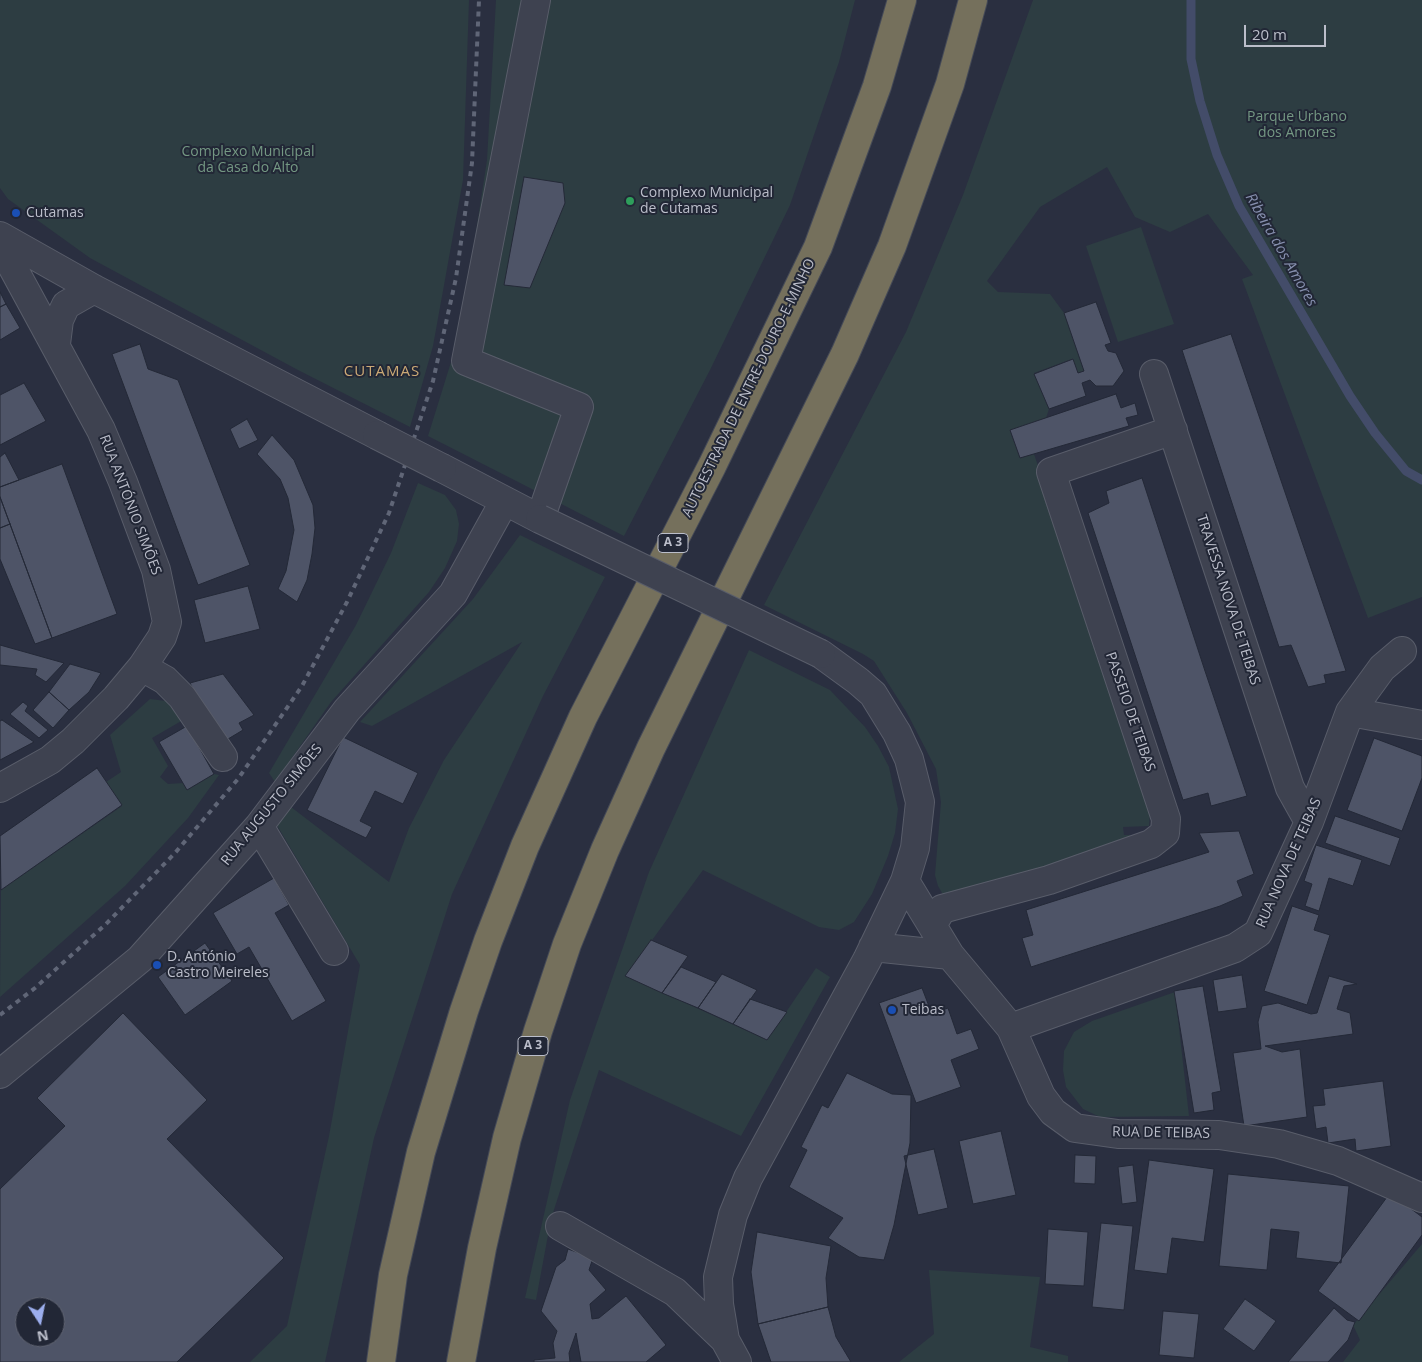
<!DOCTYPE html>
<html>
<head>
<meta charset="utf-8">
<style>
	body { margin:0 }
	#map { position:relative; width:1422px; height:1362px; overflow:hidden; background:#2a2f40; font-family:"Open Sans",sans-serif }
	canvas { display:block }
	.north { position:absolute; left:15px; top:1297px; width:50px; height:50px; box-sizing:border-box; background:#222736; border:1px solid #5f6371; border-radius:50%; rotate:169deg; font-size:14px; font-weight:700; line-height:20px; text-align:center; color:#bbbeca }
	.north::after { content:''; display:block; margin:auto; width:18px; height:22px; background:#9caeee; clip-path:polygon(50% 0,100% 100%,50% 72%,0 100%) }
	.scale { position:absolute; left:1244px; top:25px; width:82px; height:22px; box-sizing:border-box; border:2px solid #bbbeca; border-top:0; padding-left:6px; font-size:15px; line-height:18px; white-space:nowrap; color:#bbbeca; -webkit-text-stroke:4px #222736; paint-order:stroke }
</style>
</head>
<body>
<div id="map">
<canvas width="1422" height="1362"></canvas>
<div class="north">N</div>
<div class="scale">20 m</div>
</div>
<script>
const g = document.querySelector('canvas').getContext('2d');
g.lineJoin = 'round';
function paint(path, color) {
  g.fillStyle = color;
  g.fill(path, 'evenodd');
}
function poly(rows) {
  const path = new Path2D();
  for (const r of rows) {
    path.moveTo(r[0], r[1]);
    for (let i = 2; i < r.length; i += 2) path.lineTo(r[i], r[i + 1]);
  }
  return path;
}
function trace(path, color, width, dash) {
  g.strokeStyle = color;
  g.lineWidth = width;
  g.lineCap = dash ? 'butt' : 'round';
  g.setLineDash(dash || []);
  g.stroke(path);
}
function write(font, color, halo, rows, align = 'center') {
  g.font = font + ' "Open Sans",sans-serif';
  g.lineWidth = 4;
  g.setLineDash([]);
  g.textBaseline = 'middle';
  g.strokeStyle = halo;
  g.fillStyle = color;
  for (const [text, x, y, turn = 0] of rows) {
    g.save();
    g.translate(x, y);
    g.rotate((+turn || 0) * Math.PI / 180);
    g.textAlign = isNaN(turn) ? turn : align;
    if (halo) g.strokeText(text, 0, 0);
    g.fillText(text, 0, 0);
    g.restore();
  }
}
const green = poly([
	[0,0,469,0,463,180,433,346,410,427,298,370,90,258,8,199,0,188],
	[496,0,855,0,839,62,790,205,710,370,624,536,428,436,461,330,487,160],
	[1033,0,1422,0,1422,597,1368,618,1242,279,1253,275,1208,214,1170,232,1135,217,1107,167,1040,207,987,281,998,292,1050,294,1064,313,1084,371,1078,373,1072,359,1034,373,1049,409,1046,418,1010,431,1020,458,1034,454,1151,801,1149,826,1123,827,1124,835,1130,835,1135,843,949,905,938,886,935,875,941,802,936,769,907,713,874,661,863,654,764,605,906,332,963,195],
	[1141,227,1174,324,1118,342,1086,246],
	[418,483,445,495,456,510,459,524,457,541,445,568,429,592,331,702,275,782,269,773,356,625,391,553],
	[520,535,605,577,543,696,452,894,374,1138,325,1362,250,1362,287,1326,329,1136,360,965,275,822,291,807,389,882,409,828,444,760,522,642,372,726,360,722,473,599],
	[749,650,830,690,865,727,878,746,889,767,898,809,895,833,888,856,872,894,854,922,839,930,819,927,703,870,626,976,767,1040,816,968,830,977,741,1136,599,1070,551,1219,536,1300,525,1298,570,1100,649,872],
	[150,699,166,701,183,720,152,738,168,766,160,777,168,784,183,783,187,790,214,774,219,775,188,818,125,886,0,997,1,890,122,806,106,782,121,772,110,735],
	[1175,992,1189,1116,1100,1117,1083,1109,1066,1087,1063,1070,1064,1051,1074,1032,1092,1021],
	[1422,1244,1422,1362,1343,1362,1360,1340,1353,1325],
	[929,1270,1040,1277,1030,1347,1068,1356,1068,1362,899,1362,934,1334]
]);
const stream = poly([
	[1191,0,1191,59,1200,101,1217,155,1239,206,1350,396,1375,433,1406,471,1422,480]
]);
const building = poly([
	[524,177,563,183,565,203,530,288,504,285,524,177],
	[0,292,6,304,0,307,0,292],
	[1096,302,1111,343,1105,345,1108,351,1116,353,1124,371,1113,386,1096,386,1090,380,1082,383,1086,396,1049,409,1034,374,1073,359,1078,373,1084,371,1064,313,1096,302],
	[6,304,20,328,0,340,0,307,6,304],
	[1231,334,1346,671,1324,675,1326,683,1308,687,1291,645,1279,647,1182,350,1231,334],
	[140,344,148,369,178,380,250,565,198,585,112,354,140,344],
	[24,383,46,421,0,445,0,395,24,383],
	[1116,394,1121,408,1135,403,1138,415,1126,418,1129,426,1020,458,1010,430,1116,394],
	[247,419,258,440,239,449,230,429,247,419],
	[272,435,294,460,313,505,315,528,312,554,307,580,297,602,278,589,286,571,294,530,288,498,280,479,257,454,272,435],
	[5,453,19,480,0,487,0,457,5,453],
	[62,464,117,614,52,638,0,497,0,487,62,464],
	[1142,478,1205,671,1247,796,1211,806,1208,793,1183,800,1088,513,1109,503,1106,491,1142,478],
	[0,497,10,524,0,528,0,497],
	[10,524,52,638,35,644,0,559,0,528,10,524],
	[248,586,260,629,205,643,194,600,248,586],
	[0,645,64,663,46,682,35,675,37,669,0,665,0,645],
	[70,664,101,673,89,692,69,710,49,692,70,664],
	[223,674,254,715,239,723,243,730,228,739,216,734,190,683,223,674],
	[49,692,69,710,53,728,33,710,49,692],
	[23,702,28,706,25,711,48,730,39,738,10,714,23,702],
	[2,720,34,742,0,760,0,721,2,720],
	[187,726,214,774,187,790,159,742,187,726],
	[343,737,418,773,403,804,375,791,360,821,372,827,366,838,307,810,343,737],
	[1374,738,1422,756,1422,778,1402,831,1347,810,1374,738],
	[97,768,122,805,1,890,0,836,97,768],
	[1335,816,1400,838,1390,866,1325,843,1335,816],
	[1239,831,1254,874,1237,881,1243,896,1220,906,1031,967,1022,938,1033,935,1026,910,1209,852,1199,833,1239,831],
	[1316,845,1362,860,1353,886,1329,878,1319,911,1305,906,1312,884,1304,881,1316,845],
	[274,878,289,905,275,913,326,1001,292,1021,249,947,237,954,213,913,274,878],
	[1292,906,1319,915,1314,930,1330,935,1307,1005,1264,991,1292,906],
	[651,940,688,956,662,993,625,976,651,940],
	[205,943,232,981,185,1015,158,977,205,943],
	[681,967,716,982,698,1008,662,993,681,967],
	[722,974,757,990,733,1024,698,1008,722,974],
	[1242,975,1247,1008,1218,1012,1213,980,1242,975],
	[1329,976,1357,984,1344,986,1337,1009,1350,1013,1353,1034,1265,1046,1282,1052,1300,1049,1307,1117,1244,1126,1233,1053,1261,1049,1258,1022,1262,1006,1278,1003,1311,1014,1317,1013,1329,976],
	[1203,986,1221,1091,1212,1093,1214,1110,1194,1113,1174,991,1203,986],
	[922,988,932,1014,948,1008,957,1034,971,1029,979,1049,951,1060,961,1087,916,1103,879,1003,922,988],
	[750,999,787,1012,767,1040,733,1024,750,999],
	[123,1013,207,1100,167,1139,284,1258,177,1362,0,1362,0,1189,65,1126,37,1098,123,1013],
	[25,1307,55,1307,55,1337,25,1337,25,1307],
	[847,1073,892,1094,911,1095,910,1143,894,1225,884,1260,859,1257,828,1238,843,1218,789,1187,807,1150,801,1147,822,1105,828,1108,847,1073],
	[1383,1081,1391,1146,1356,1151,1355,1139,1328,1143,1326,1127,1316,1129,1313,1106,1325,1105,1323,1089,1383,1081],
	[1001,1131,1016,1195,973,1204,959,1141,1001,1131],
	[934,1149,948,1208,918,1215,904,1156,934,1149],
	[1075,1155,1096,1156,1095,1184,1074,1183,1075,1155],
	[1149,1160,1214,1169,1204,1242,1172,1238,1167,1274,1134,1270,1149,1160],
	[1133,1165,1137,1202,1122,1204,1118,1167,1133,1165],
	[1228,1174,1349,1186,1341,1263,1296,1258,1299,1232,1271,1229,1267,1270,1219,1266,1228,1174],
	[1390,1193,1422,1217,1422,1235,1359,1321,1318,1291,1390,1193],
	[1101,1223,1133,1226,1124,1310,1092,1307,1101,1223],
	[1048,1229,1088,1232,1084,1286,1045,1284,1048,1229],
	[757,1232,831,1246,826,1278,828,1307,758,1324,751,1272,757,1232],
	[568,1249,593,1258,589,1270,606,1290,590,1304,592,1319,599,1318,626,1296,666,1345,646,1362,581,1362,576,1333,569,1353,570,1362,534,1362,534,1360,555,1358,553,1343,557,1331,541,1311,556,1267,565,1260,568,1249],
	[1245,1299,1276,1321,1254,1351,1223,1329,1245,1299],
	[828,1307,836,1337,851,1362,771,1362,758,1324,828,1307],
	[1334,1308,1347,1320,1355,1322,1348,1340,1328,1362,1288,1362,1334,1308],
	[1163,1311,1199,1314,1194,1358,1159,1355,1163,1311]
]);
const minor = poly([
	[0,236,94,289,377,435],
	[0,244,101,430,123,482,156,570,167,622,162,637,142,667,116,698,73,741,50,760,0,788],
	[56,344,59,320,66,305,94,289],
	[1154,374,1290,788,1309,822],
	[442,468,540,519,579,407,466,361,536,0],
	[142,667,165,680,182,697,223,757],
	[1350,712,1422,725],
	[259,826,334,951],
	[905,881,950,955,1011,1028,1041,1096,1053,1112,1075,1128,1118,1134,1219,1135,1279,1144,1338,1161,1422,1198],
	[932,925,942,909,1049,880,1151,844,1165,833,1166,819,1051,472,1173,430],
	[873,947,950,955],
	[1011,1028,1235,948,1258,933,1309,822,1350,712,1382,668,1402,651],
	[0,1074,140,959,259,826,347,710,453,594,504,502],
	[560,1226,675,1292,725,1340,737,1362],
	[725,1340,719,1304,718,1277,733,1215,748,1178,867,960,905,881,915,848,920,802,909,759,897,733,873,694,858,681,821,654]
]);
const highway = poly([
	[381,1362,393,1275,421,1152,464,1011,488,941,525,846,583,717,712,466,818,247,877,86,902,0],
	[461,1362,482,1248,507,1138,538,1031,567,944,605,850,651,748,845,354,892,246,950,84,973,0]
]);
const rail = poly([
	[0,1015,35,988,106,924,175,853,238,779,302,686,347,602,389,513,433,381,456,278,472,163,479,0]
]);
const minorBridge = poly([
	[377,435,442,468],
	[540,519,821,654]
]);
const markers = [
	[630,201,5,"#2e9e5b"],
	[16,213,5,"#1a4fb4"],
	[157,965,5,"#1a4fb4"],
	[892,1010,5,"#1a4fb4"]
];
const shields = [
	[673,543,30],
	[533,1046,30]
];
const shieldNames = [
	["A 3",673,543],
	["A 3",533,1046]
];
const parkNames = [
	["Parque Urbano",1297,117],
	["dos Amores",1297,133],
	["Complexo Municipal",248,152],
	["da Casa do Alto",248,168]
];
const poiNames = [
	["Complexo Municipal",640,193],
	["de Cutamas",640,209],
	["Cutamas",26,213],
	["D. António",167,957],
	["Castro Meireles",167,973],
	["Teibas",902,1010]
];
const streetNames = [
	["AUTOESTRADA DE ENTRE-DOURO-E-MINHO",749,388,-64],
	["RUA ANTÓNIO SIMÕES",130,505,69],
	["TRAVESSA NOVA DE TEIBAS",1228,600,72],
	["PASSEIO DE TEIBAS",1130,712,71],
	["RUA AUGUSTO SIMÕES",272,805,-51],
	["RUA NOVA DE TEIBAS",1289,863,-66],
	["RUA DE TEIBAS",1161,1133,1]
];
const waterNames = [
	["Ribeira dos Amores",1281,250,60]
];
const neighbourhoodNames = [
	["CUTAMAS",382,372]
];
paint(green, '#2d3d42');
trace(stream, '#434c69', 9);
paint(building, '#4e5467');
trace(building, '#242937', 1);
trace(minor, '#595d6a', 30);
trace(highway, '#454a57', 30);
trace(minor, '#3e4250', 28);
trace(highway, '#75705c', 28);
trace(rail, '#606677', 4, [5, 5]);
trace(minorBridge, '#595d6a', 30, []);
trace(minorBridge, '#3e4250', 28);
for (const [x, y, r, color] of markers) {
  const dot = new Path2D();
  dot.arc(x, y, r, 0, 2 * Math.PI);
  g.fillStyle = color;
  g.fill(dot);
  trace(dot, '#222736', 2);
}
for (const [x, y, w] of shields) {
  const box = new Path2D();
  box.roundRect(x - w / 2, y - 9.5, w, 19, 4);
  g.fillStyle = '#222736';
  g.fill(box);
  trace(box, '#bbbeca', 1);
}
write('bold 12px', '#bbbeca', null, shieldNames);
write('14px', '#749883', '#222736', parkNames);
write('14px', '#bbbeca', '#222736', poiNames, 'left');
write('14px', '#bbbeca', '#222736', streetNames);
write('italic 15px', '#868fae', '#222736', waterNames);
g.letterSpacing = '1px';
write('15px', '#cba975', '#222736', neighbourhoodNames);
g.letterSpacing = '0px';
</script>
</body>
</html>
